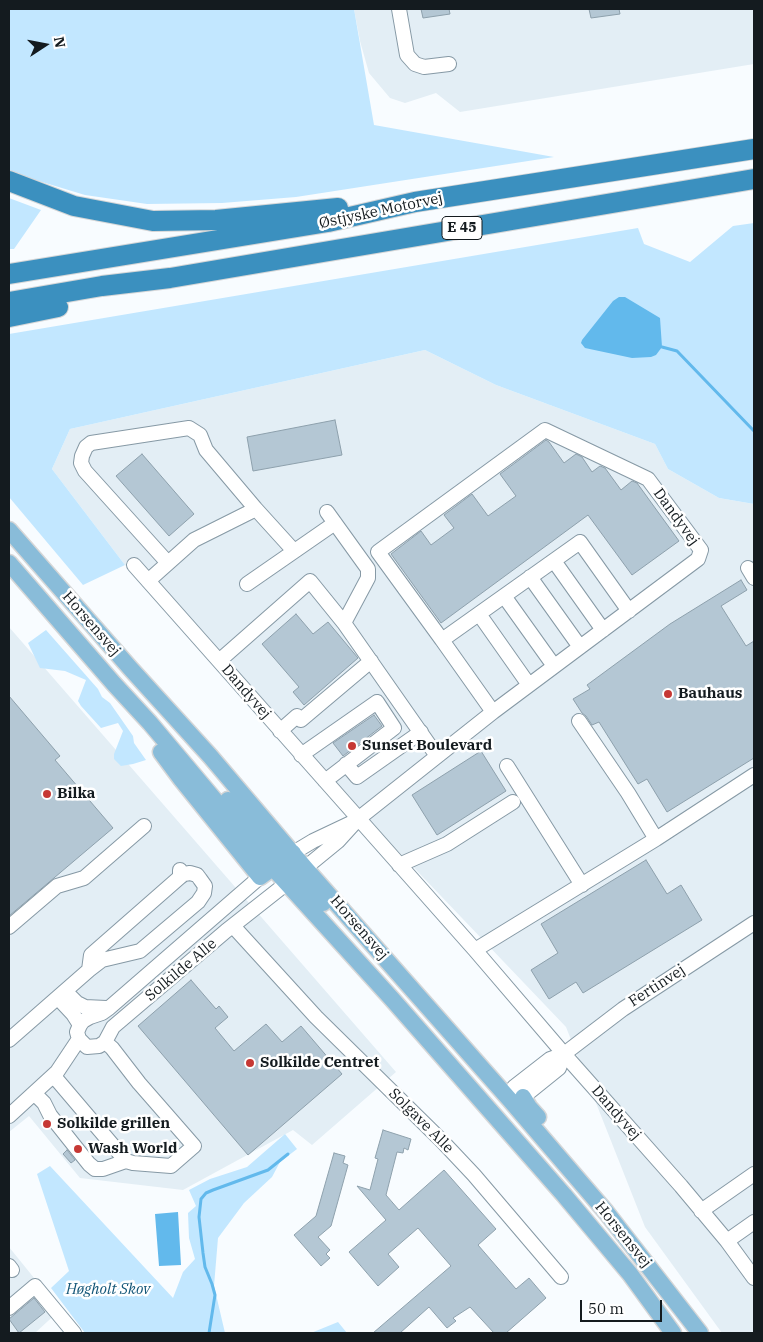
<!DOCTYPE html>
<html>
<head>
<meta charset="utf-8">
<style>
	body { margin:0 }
	#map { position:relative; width:763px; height:1342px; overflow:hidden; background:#f8fcff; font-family:"IBM Plex Serif",serif }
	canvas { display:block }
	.frame { position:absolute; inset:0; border:10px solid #141b1f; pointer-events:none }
	.north { position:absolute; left:20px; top:20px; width:50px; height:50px; -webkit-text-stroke:4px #fff; paint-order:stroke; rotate:79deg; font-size:14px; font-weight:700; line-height:20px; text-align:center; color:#141b1f }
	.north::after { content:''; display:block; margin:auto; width:18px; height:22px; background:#141b1f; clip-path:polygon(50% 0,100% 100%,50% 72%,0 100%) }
	.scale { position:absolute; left:580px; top:1300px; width:82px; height:22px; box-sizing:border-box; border:2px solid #141b1f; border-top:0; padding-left:6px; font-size:15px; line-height:18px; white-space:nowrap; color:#141b1f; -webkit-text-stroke:4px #fff; paint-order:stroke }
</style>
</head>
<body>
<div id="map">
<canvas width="763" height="1342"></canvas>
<div class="frame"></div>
<div class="north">N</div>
<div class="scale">50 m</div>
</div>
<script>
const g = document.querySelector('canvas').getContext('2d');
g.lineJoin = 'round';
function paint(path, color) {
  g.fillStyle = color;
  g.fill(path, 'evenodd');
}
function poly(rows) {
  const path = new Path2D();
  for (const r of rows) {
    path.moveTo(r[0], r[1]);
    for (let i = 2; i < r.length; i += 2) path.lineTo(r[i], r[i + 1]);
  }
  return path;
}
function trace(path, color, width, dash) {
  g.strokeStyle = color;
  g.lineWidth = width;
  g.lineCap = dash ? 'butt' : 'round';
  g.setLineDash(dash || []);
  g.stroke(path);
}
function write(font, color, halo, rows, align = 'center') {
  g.font = font + ' "IBM Plex Serif",serif';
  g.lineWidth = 5;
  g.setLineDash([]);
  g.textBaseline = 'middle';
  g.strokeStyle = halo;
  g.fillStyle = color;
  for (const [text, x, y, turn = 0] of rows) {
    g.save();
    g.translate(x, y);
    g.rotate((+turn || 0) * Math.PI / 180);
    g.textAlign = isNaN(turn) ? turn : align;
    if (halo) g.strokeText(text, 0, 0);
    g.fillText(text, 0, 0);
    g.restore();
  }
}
const built = poly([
	[354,9,754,9,754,64,460,112,436,93,405,103,390,98,369,73,360,41],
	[425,350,496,385,655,444,668,469,719,498,754,504,754,1333,722,1333,645,1227,566,1027,125,565,52,469,70,429],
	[9,627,396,1072,312,1145,293,1130,183,1190,80,1178,29,1116,9,1132],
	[9,1247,60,1310,35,1333,9,1333]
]);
const green = poly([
	[9,9,354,9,374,125,554,157,296,197,222,203,147,204,85,195,9,172],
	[9,198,41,210,14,249,9,249],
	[754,223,754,504,719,498,668,469,655,444,496,385,425,350,70,429,52,469,125,565,83,585,9,497,9,334,638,228,644,244,690,262,733,226],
	[46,630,98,689,102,697,110,703,133,736,134,743,146,760,133,764,121,766,114,759,114,754,123,731,118,723,101,728,81,706,78,701,86,680,65,671,40,668,28,643],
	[285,1134,297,1149,280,1162,272,1177,244,1203,218,1238,214,1286,225,1333,85,1333,51,1288,69,1271,37,1174,50,1166,173,1298,183,1272,195,1259,189,1238,188,1213,196,1206,189,1190,210,1179,247,1167],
	[338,1322,347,1333,311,1333]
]);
const water = poly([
	[619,297,625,297,660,318,662,347,656,355,651,357,632,358,585,348,581,343,582,340,613,301],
	[178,1212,181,1265,159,1266,155,1214]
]);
const stream = poly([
	[662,347,677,351,754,431],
	[209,1333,215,1295,212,1284,205,1267,203,1253,199,1217,201,1199,206,1193,213,1190,268,1170,288,1154]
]);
const building = poly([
	[421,9,449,9,450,14,423,18,421,9],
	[589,9,619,9,620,14,591,18,589,9],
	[335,420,342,455,253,471,247,437,335,420],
	[546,440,549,442,564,463,576,454,582,457,592,472,600,466,605,468,621,490,632,481,637,483,679,541,632,575,588,515,441,623,391,554,421,531,431,545,454,528,444,515,472,494,488,516,516,496,500,474,546,440],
	[142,454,194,514,169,536,116,476,142,454],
	[741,580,747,590,721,606,746,646,754,641,754,758,667,812,647,779,638,784,599,722,592,725,586,716,582,713,573,699,590,689,587,685,670,624,741,580],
	[296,614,313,634,328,622,358,658,304,705,293,692,299,687,262,644,296,614],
	[9,696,60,756,55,760,113,828,9,916,9,696],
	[374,715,382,726,343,756,333,743,374,715],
	[481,751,506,791,437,835,412,795,481,751],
	[646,860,667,894,681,885,702,920,583,993,576,982,549,999,531,970,558,953,541,924,646,860],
	[191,980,216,1009,219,1006,228,1017,215,1028,234,1051,266,1024,282,1042,301,1026,342,1074,248,1155,138,1026,191,980],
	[383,1130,411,1139,408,1150,404,1148,403,1153,397,1152,386,1195,399,1210,444,1170,496,1229,478,1245,516,1289,529,1278,546,1298,506,1333,494,1333,470,1307,453,1318,456,1321,447,1328,429,1307,400,1333,373,1333,451,1266,418,1228,388,1254,399,1267,378,1286,349,1252,386,1220,357,1186,370,1190,378,1159,375,1158,383,1130],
	[67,1150,75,1160,71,1163,63,1154,67,1150],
	[334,1153,345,1156,343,1163,348,1165,331,1226,318,1237,330,1250,326,1254,330,1258,321,1266,294,1235,316,1216,334,1153],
	[34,1298,45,1312,19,1333,9,1319,34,1298]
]);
const minor = poly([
	[399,9,407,55,415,64,424,67,449,64],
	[255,508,294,551],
	[327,512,368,569,368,578,344,623],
	[554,561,603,630],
	[134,565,475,950,564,1054,681,1186,727,1241,754,1278],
	[748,568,754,578],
	[530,577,580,647],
	[148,581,194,540,250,512,255,508,206,450,200,435,189,428,91,443,86,447,82,456,81,463,85,471,168,563],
	[247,584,335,523],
	[504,596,554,666],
	[479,614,529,685],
	[219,661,310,581,344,623,437,756],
	[493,712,442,640,580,542,629,611],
	[579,721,628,793,656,839],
	[280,731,297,716,301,720,371,661],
	[301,755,377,702,394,728,325,781],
	[346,764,357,777,421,732],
	[507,766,582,885],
	[293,853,313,841,351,823],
	[399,865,447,844,513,802],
	[305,868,338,841,358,819,493,712,698,559,701,550,648,479,545,430,378,552,442,640],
	[260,877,109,1008,102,1013,90,1017,83,1021,80,1025,77,1032,79,1039,87,1047,99,1046,105,1042,113,1027,226,931,287,883],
	[233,926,316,1017,441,1140,474,1175,561,1277],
	[9,927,57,886,84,878,144,826],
	[475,950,656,839,754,775],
	[89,970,102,960,140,951,198,902,204,893,205,886,200,879,197,875,190,873,184,874,180,877],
	[65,991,77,1003,85,1007,106,1008],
	[58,998,73,1014,80,1025],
	[9,1040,89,970,91,955,180,877,180,870],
	[564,1054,559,1068,523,1097,510,1100,514,1087,550,1059,564,1054,623,1009,754,923],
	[52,1077,58,1081,126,1161,133,1163,171,1166,194,1146,139,1083,112,1048,105,1042],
	[34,1093,44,1103,50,1115,89,1164,95,1169,103,1169,126,1161],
	[9,1116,57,1072,79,1039],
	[701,1211,754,1174],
	[727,1241,754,1222],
	[9,1266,12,1270],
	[9,1308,35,1286,74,1333]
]);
const major = poly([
	[9,530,130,668,210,756,305,868,510,1100,606,1212,700,1333],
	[9,563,114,684,150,723,255,848,392,999,564,1195,630,1274,673,1333],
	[161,752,181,779,260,877,293,853],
	[228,800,283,861,294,864],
	[283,873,293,878,311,890,323,903],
	[523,1097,529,1107,538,1117]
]);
const highway = poly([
	[9,181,74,206,153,221,216,220,338,208],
	[9,274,328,222,415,202,754,149],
	[9,302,102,286,170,278,754,179],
	[9,317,58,307]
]);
const markers = [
	[668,694,5,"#c63834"],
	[352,746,5,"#c63834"],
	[47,794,5,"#c63834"],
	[250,1063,5,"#c63834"],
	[47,1124,5,"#c63834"],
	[78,1149,5,"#c63834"]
];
const shields = [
	[462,228,40]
];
const shieldNames = [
	["E 45",462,228]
];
const streetNames = [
	["Østjyske Motorvej",381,211,-12],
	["Dandyvej",676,517,54],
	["Horsensvej",91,624,49],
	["Dandyvej",246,692,49],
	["Horsensvej",359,928,49],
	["Solkilde Alle",181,970,-40],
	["Fertinvej",657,986,-33],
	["Dandyvej",616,1113,49],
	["Solgave Alle",421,1121,45],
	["Horsensvej",623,1235,51]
];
const poiNames = [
	["Bauhaus",678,694],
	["Sunset Boulevard",362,746],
	["Bilka",57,794],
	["Solkilde Centret",260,1063],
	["Solkilde grillen",57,1124],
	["Wash World",88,1149]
];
const parkNames = [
	["Høgholt Skov",108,1290]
];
paint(built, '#e3eef5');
paint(green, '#c2e7ff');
paint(water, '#62b9ec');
trace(stream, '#62b9ec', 3);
paint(building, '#b4c7d4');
trace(building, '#8ea1ad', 1);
trace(minor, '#8699a5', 16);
trace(major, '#d5d6d7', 19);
trace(highway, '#d5d6d7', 22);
trace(minor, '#fff', 14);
trace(major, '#89bcd9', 16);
trace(highway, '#3b90bf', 20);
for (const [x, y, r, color] of markers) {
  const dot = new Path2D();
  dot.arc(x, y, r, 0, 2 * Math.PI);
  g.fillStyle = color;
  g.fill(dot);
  trace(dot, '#fff', 2);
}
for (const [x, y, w] of shields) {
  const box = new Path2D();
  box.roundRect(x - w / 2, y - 11.5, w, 23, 4);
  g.fillStyle = '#fff';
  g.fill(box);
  trace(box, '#141b1f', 1);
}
write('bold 14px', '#141b1f', null, shieldNames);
write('15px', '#141b1f', '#fff', streetNames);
write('bold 15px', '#141b1f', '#fff', poiNames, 'left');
write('italic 15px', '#125577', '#fff', parkNames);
</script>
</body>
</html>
